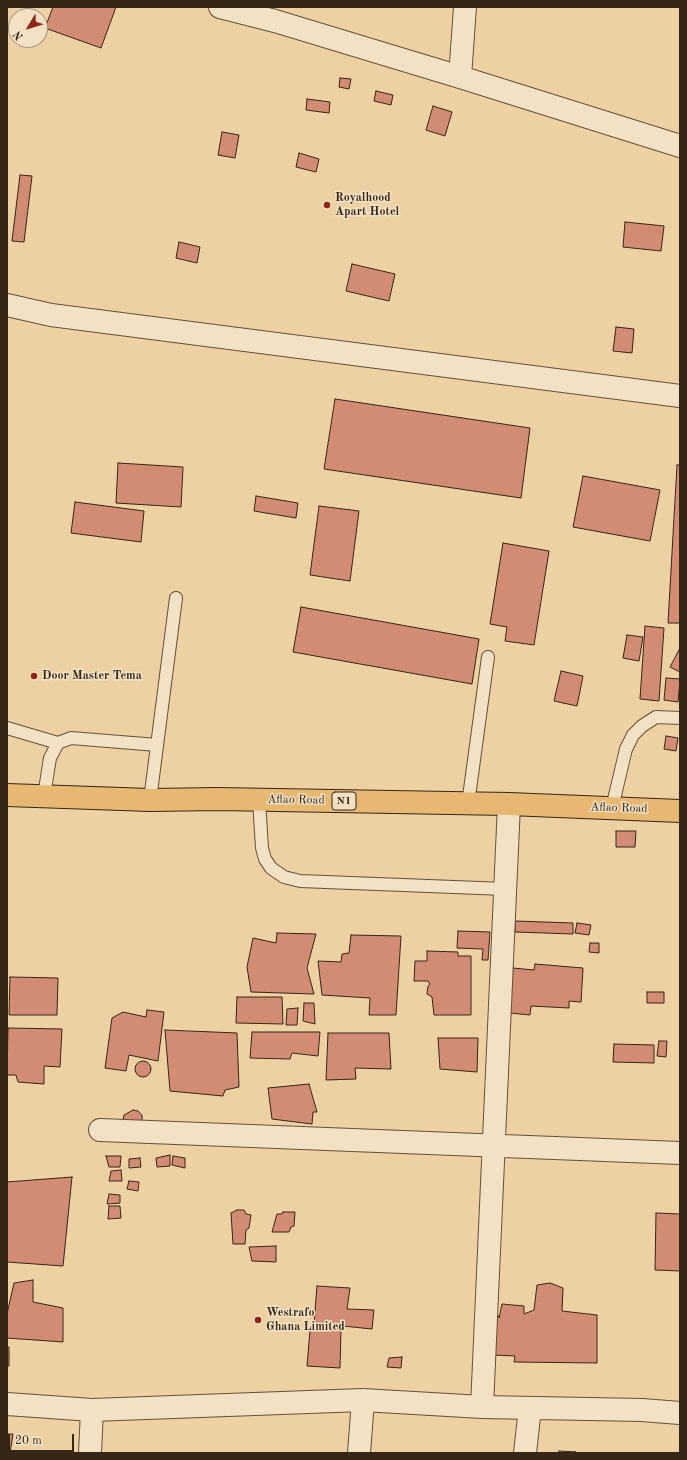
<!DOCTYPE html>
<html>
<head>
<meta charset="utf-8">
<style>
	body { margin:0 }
	#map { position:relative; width:687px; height:1460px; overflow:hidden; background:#edd1a3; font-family:"Old Standard TT",serif }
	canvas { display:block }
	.frame { position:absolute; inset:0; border:8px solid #362618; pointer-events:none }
	.north { position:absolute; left:8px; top:8px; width:40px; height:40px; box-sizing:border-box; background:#f3e1c3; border:1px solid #a7967f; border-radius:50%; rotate:232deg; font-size:11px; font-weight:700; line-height:16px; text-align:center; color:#362618 }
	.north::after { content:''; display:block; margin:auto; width:14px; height:18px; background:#8f2418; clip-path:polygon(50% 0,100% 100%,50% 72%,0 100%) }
	.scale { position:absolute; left:8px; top:1434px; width:66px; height:18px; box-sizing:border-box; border:2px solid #362618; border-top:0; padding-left:5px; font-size:12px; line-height:14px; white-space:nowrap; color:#362618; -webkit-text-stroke:3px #f3e1c3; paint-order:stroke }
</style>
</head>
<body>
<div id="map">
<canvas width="687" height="1460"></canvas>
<div class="frame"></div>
<div class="north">N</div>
<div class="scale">20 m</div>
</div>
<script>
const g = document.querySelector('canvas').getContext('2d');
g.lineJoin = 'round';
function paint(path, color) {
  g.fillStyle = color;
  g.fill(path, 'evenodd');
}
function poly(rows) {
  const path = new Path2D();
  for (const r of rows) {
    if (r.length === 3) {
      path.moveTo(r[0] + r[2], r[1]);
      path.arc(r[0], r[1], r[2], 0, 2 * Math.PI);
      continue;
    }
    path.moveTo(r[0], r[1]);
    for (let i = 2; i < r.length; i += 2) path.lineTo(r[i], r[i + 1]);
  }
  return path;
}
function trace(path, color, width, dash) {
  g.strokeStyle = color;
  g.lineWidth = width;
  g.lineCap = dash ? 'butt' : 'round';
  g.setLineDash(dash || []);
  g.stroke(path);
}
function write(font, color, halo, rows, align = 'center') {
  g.font = font + ' "Old Standard TT",serif';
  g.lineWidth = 3;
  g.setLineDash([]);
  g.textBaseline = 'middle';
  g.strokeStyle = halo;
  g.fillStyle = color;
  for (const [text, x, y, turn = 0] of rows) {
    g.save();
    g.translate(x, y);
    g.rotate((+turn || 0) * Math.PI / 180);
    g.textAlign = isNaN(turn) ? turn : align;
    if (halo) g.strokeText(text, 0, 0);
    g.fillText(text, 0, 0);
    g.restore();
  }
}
const building = poly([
	[53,7,116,7,101,48,45,28,53,7],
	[340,78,351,79,349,89,339,87,340,78],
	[376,91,393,95,391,105,374,101,376,91],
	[307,99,330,102,329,113,306,110,307,99],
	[433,106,452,112,445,136,426,130,433,106],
	[222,132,239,135,235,158,218,155,222,132],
	[299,153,319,159,316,172,296,167,299,153],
	[20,175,32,176,24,242,12,241,20,175],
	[625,222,664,226,661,251,623,247,625,222],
	[179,242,200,247,197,263,176,258,179,242],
	[352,264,395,274,389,301,346,291,352,264],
	[616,327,634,329,632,353,613,351,616,327],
	[335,399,530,428,521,498,324,469,335,399],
	[118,463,183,467,181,507,116,503,118,463],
	[677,465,680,465,680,623,668,623,677,465],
	[583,476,660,490,650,541,573,527,583,476],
	[256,496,298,503,296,518,254,511,256,496],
	[75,502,144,511,141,542,71,533,75,502],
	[319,506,359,511,350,581,310,575,319,506],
	[503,543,549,551,534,645,505,641,507,627,490,624,503,543],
	[301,607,479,639,472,684,293,652,301,607],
	[645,626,664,628,659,701,640,699,645,626],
	[627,635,643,637,639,661,623,658,627,635],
	[680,648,680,672,670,667,680,648],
	[561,671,583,676,577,706,554,701,561,671],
	[666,678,680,679,678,702,664,700,666,678],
	[666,736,678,738,676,751,664,749,666,736],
	[616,831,636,831,635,847,616,847,616,831],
	[515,921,573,923,573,934,515,932,515,921],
	[577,923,591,925,589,935,575,933,577,923],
	[458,931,490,932,488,960,482,960,483,949,457,948,458,931],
	[277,933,316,934,307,968,314,994,251,992,247,967,253,938,276,943,277,933],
	[351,935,401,936,396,1015,369,1015,370,998,322,995,318,961,341,962,342,954,349,953,351,935],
	[590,943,599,943,599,953,589,952,590,943],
	[427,951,458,952,458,956,471,956,471,1015,434,1015,432,997,427,994,428,986,430,984,428,981,414,981,415,961,427,961,427,951],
	[535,964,583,968,581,1002,569,1001,569,1008,531,1006,530,1015,510,1013,513,968,534,970,535,964],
	[10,977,58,978,57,1015,9,1015,10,977],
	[647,992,664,992,664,1003,647,1003,647,992],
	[237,997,282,997,283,1024,236,1023,237,997],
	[304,1003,314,1003,315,1024,303,1021,304,1003],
	[298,1008,297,1025,286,1025,287,1009,298,1008],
	[147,1010,164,1012,158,1061,129,1055,126,1071,105,1068,112,1018,123,1012,146,1017,147,1010],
	[8,1028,62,1029,60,1067,44,1066,44,1084,18,1082,16,1075,7,1075,8,1028],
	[165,1030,237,1033,239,1087,225,1090,223,1096,170,1091,165,1030],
	[252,1032,320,1032,318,1056,292,1053,290,1059,250,1058,252,1032],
	[328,1033,389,1033,391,1069,355,1068,356,1079,326,1080,328,1033],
	[438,1038,478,1038,477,1072,440,1069,438,1038],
	[659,1041,667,1041,666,1057,657,1056,659,1041],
	[614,1044,654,1045,654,1063,613,1062,614,1044],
	[143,1069,8],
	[309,1084,317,1112,313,1112,312,1124,272,1119,268,1088,309,1084],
	[133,1110,138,1111,142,1115,142,1125,123,1120,124,1115,133,1110],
	[170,1155,170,1166,157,1167,156,1158,170,1155],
	[106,1156,121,1156,120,1167,109,1167,106,1156],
	[173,1156,185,1158,185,1168,172,1165,173,1156],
	[140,1158,141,1167,129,1168,129,1159,140,1158],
	[121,1170,122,1181,109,1181,111,1171,121,1170],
	[72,1177,63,1266,7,1262,7,1182,72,1177],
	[129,1181,139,1182,138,1191,127,1189,129,1181],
	[109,1194,120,1195,120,1203,107,1204,109,1194],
	[109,1206,120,1206,121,1218,108,1219,109,1206],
	[237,1210,244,1210,246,1214,251,1215,249,1228,246,1230,245,1244,233,1244,231,1213,237,1210],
	[283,1212,295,1212,294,1226,291,1227,289,1232,272,1232,277,1214,282,1214,283,1212],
	[656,1213,680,1214,680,1271,655,1270,656,1213],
	[276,1246,276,1262,252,1261,249,1247,276,1246],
	[33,1280,33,1302,63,1308,63,1342,7,1338,7,1314,14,1283,33,1280],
	[550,1283,563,1288,562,1311,597,1315,597,1363,514,1362,515,1356,494,1355,496,1311,499,1318,502,1304,524,1306,524,1314,534,1310,537,1285,550,1283],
	[317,1286,350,1288,347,1309,374,1310,372,1329,314,1323,317,1286],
	[341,1329,340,1368,307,1366,310,1330,341,1329],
	[7,1347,9,1347,9,1366,7,1366,7,1347],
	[402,1357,401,1368,387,1367,389,1358,402,1357],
	[7,1434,13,1434,10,1453,7,1453,7,1434],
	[559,1451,576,1452,559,1453,559,1451]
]);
const service = poly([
	[7,728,58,743],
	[44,796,50,758,58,743,71,738,157,745],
	[150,800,176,598],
	[259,800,262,848,265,859,271,868,284,877,300,881,505,889],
	[468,804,488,657],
	[612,808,626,749,633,735,642,726,656,717,680,718]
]);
const minor = poly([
	[220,7,275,21,460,77,680,146],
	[460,77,465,7],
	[7,305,51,315,680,396],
	[509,804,482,1407,642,1410,680,1413],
	[100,1130,680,1153],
	[7,1404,92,1410,363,1400,482,1407],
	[90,1453,92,1410],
	[359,1453,363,1400],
	[525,1453,530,1408]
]);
const trunk = poly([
	[7,795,150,800,218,799,509,804,680,811]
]);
const markers = [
	[327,205,4,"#8f2418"],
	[34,676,4,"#8f2418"],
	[258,1320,4,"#8f2418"]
];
const shields = [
	[344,801,24]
];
const shieldNames = [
	["N1",344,801]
];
const poiNames = [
	["Royalhood",335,198],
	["Apart Hotel",335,212],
	["Door Master Tema",42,676],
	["Westrafo",266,1313],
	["Ghana Limited",266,1327]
];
const streetNames = [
	["Aflao Road",296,800,1],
	["Aflao Road",619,808,2]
];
paint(building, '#d28c73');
trace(building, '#362618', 1);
trace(service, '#64513b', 14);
trace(minor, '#64513b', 24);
trace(trunk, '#362618', 24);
trace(service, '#f3e1c3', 12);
trace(minor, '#f3e1c3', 22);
trace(trunk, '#e6b872', 22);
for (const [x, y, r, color] of markers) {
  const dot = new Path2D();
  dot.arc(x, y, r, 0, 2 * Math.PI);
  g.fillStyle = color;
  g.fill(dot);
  trace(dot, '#f3e1c3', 1.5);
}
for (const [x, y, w] of shields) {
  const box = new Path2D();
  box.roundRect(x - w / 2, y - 9, w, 18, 3);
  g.fillStyle = '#f3e1c3';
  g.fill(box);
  trace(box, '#362618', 1);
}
write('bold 11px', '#362618', null, shieldNames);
write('bold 12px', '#362618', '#f3e1c3', poiNames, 'left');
write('12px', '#362618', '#f3e1c3', streetNames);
</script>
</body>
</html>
